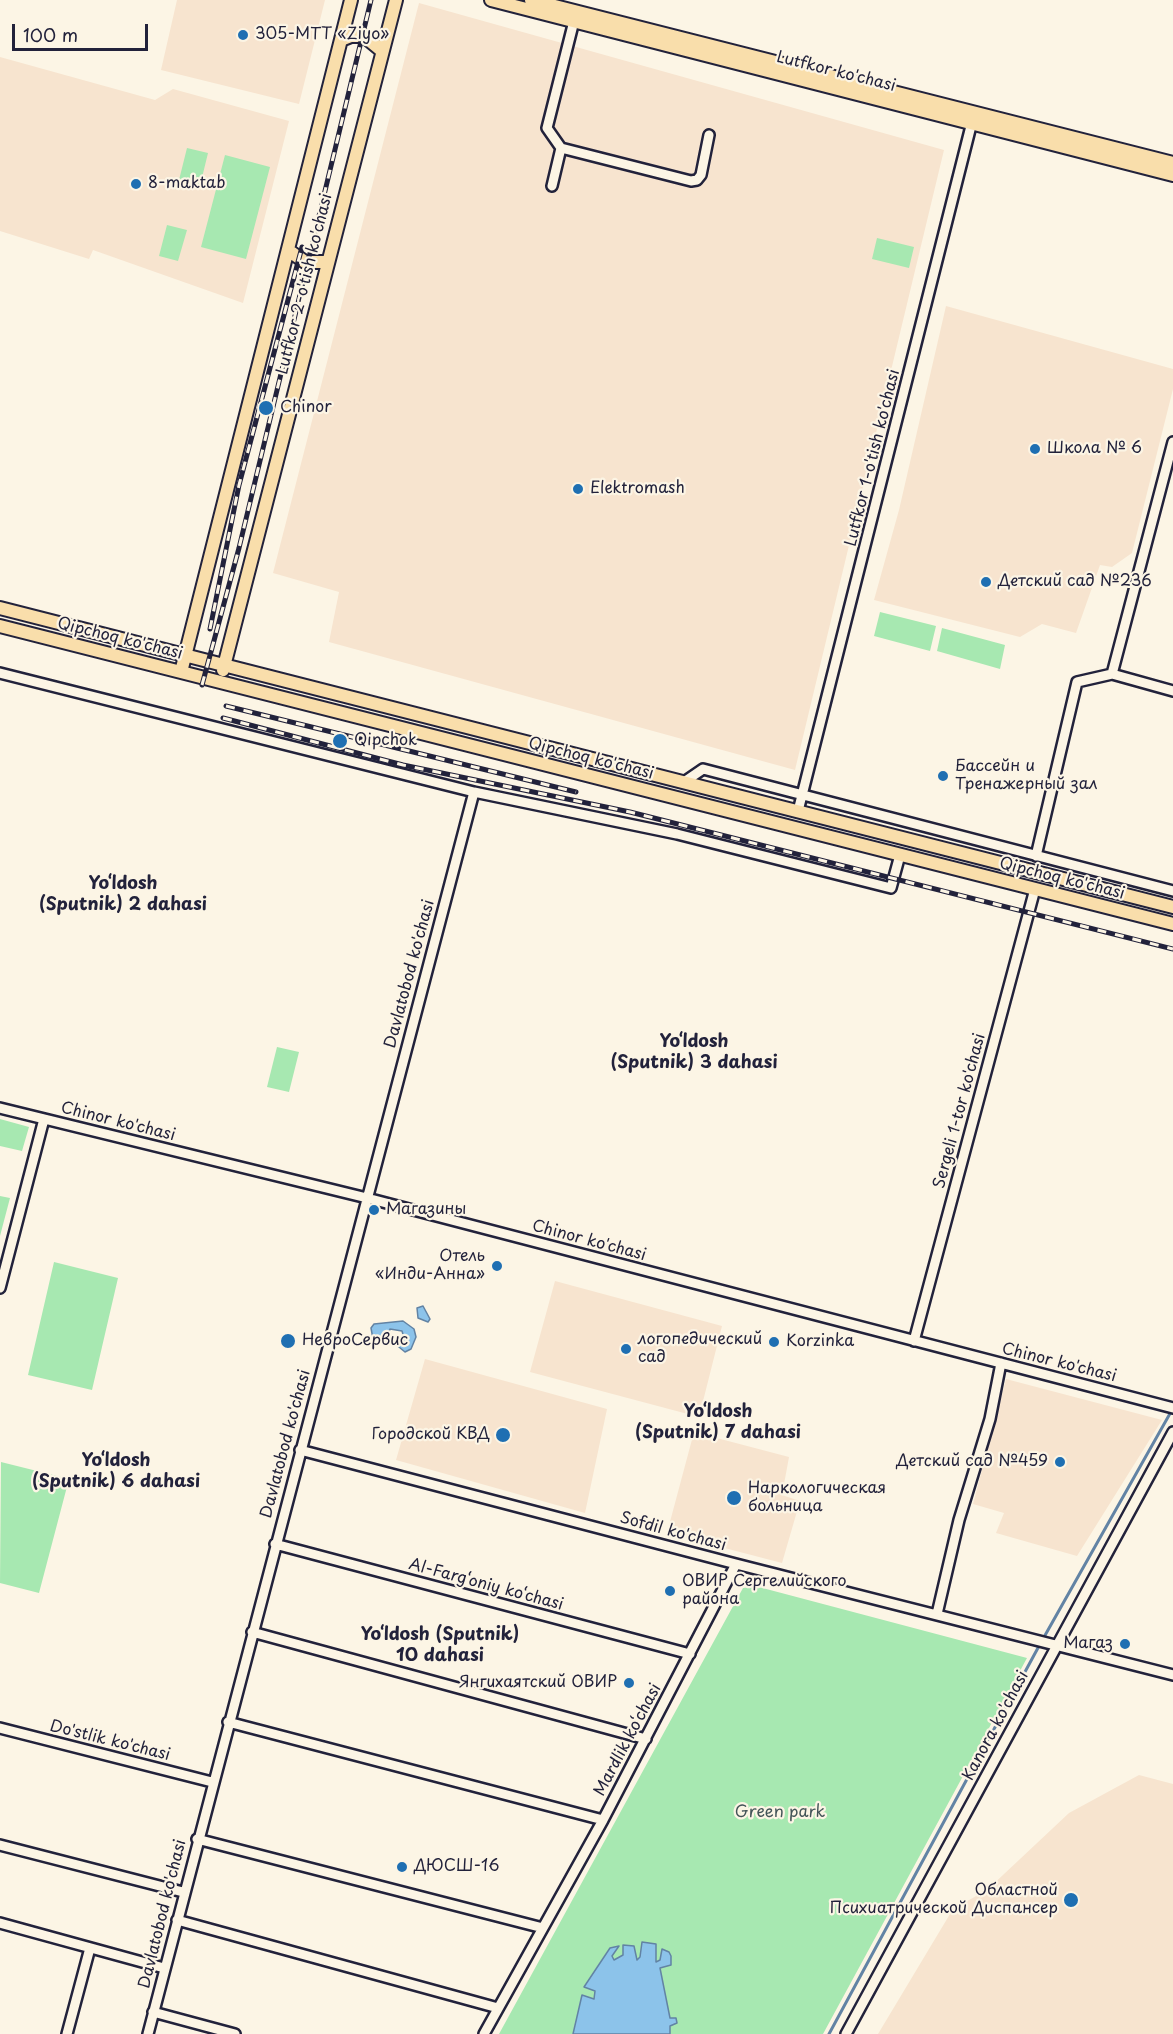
<!DOCTYPE html>
<html>
<head>
<meta charset="utf-8">
<style>
	body { margin:0 }
	#map { position:relative; width:1173px; height:2034px; overflow:hidden; background:#fcf5e5; font-family:"Playpen Sans",sans-serif }
	canvas { display:block }
	.scale { position:absolute; left:12px; top:24px; width:136px; height:27px; box-sizing:border-box; border:3px solid #22223b; border-top:0; padding-left:8px; font-size:18px; line-height:21px; white-space:nowrap; color:#22223b; -webkit-text-stroke:4px #fcf5e5; paint-order:stroke }
</style>
</head>
<body>
<div id="map">
<canvas width="1173" height="2034"></canvas>
<div class="scale">100 m</div>
</div>
<script>
const g = document.querySelector('canvas').getContext('2d');
g.lineJoin = 'round';
function paint(path, color) {
  g.fillStyle = color;
  g.fill(path, 'evenodd');
}
function poly(rows) {
  const path = new Path2D();
  for (const r of rows) {
    path.moveTo(r[0], r[1]);
    for (let i = 2; i < r.length; i += 2) path.lineTo(r[i], r[i + 1]);
  }
  return path;
}
function trace(path, color, width, dash) {
  g.strokeStyle = color;
  g.lineWidth = width;
  g.lineCap = dash ? 'butt' : 'round';
  g.setLineDash(dash || []);
  g.stroke(path);
}
function write(font, color, halo, rows, align = 'center') {
  g.font = font + ' "Playpen Sans",sans-serif';
  g.lineWidth = 4.5;
  g.setLineDash([]);
  g.textBaseline = 'middle';
  g.strokeStyle = halo;
  g.fillStyle = color;
  for (const [text, x, y, turn = 0] of rows) {
    g.save();
    g.translate(x, y);
    g.rotate((+turn || 0) * Math.PI / 180);
    g.textAlign = isNaN(turn) ? turn : align;
    if (halo) g.strokeText(text, 0, 0);
    g.fillText(text, 0, 0);
    g.restore();
  }
}
const built = poly([
	[177,0,325,0,299,104,161,70],
	[419,3,944,150,795,770,329,642,339,592,273,573],
	[0,57,155,100,173,89,289,121,243,303,93,250,89,259,0,231],
	[946,306,1173,369,1173,389,1132,553,1112,567,1100,565,1076,633,1042,624,1020,637,874,600,899,510],
	[555,1281,722,1326,699,1417,530,1372],
	[425,1359,607,1409,585,1513,396,1460],
	[1006,1379,1162,1420,1077,1556,996,1533,1004,1513,973,1504],
	[694,1432,789,1457,782,1495,800,1501,782,1563,667,1533],
	[1139,1775,1173,1784,1173,2034,878,2034,953,1909,987,1890,1069,1813]
]);
const green = poly([
	[187,148,208,153,199,190,178,184],
	[225,155,270,167,246,259,201,247],
	[167,225,187,230,178,261,159,256],
	[877,238,914,247,909,268,872,259],
	[880,612,936,626,930,651,874,636],
	[942,628,1005,645,1000,669,937,651],
	[277,1047,299,1052,289,1092,267,1087],
	[0,1119,29,1127,22,1151,0,1146],
	[0,1196,10,1198,0,1236],
	[54,1262,118,1278,92,1390,28,1375],
	[1,1462,69,1479,39,1593,0,1583],
	[755,1586,1027,1658,823,2034,499,2034,743,1588]
]);
const water = poly([
	[423,1306,430,1319,428,1322,418,1318,417,1308,423,1306],
	[403,1321,414,1329,416,1337,411,1349,405,1352,394,1343,381,1343,373,1339,371,1328,374,1324,403,1321],
	[390,1329,402,1331,404,1338,398,1340,391,1337,388,1335,390,1329],
	[642,1942,656,1944,656,1962,660,1960,662,1949,669,1952,671,1956,671,1965,660,1968,670,2018,676,2018,677,2023,670,2026,670,2034,573,2034,582,1995,594,1999,595,1991,584,1987,610,1948,619,1946,612,1956,614,1960,623,1955,623,1945,634,1946,637,1960,640,1957,642,1942]
]);
const stream = poly([
	[829,2034,1039,1646,1172,1410]
]);
const minor = poly([
	[561,148,691,181,697,180,701,175,709,135],
	[552,186,561,148,547,128,575,17],
	[0,673,474,792,677,834,891,888,900,855],
	[1112,674,1173,442],
	[684,782,703,769,1173,891],
	[798,811,973,118],
	[1036,856,1077,682,1112,674,1173,691],
	[0,1108,367,1198,1173,1408],
	[0,1288,44,1119],
	[914,1341,1035,889],
	[300,1450,736,1564,1173,1675],
	[275,1544,690,1654],
	[937,1614,959,1520,990,1419,1001,1363],
	[252,1632,646,1739],
	[228,1722,603,1820],
	[0,1728,212,1782],
	[197,1839,543,1928],
	[0,1845,183,1892],
	[177,1920,498,2008],
	[0,1923,164,1968],
	[153,2012,235,2034],
	[67,2034,90,1948],
	[148,2034,474,792],
	[484,2034,603,1820,736,1564],
	[846,2034,1173,1432]
]);
const major = poly([
	[491,0,1173,175],
	[531,0,1173,163],
	[341,40,351,36,364,36,381,50],
	[288,250,305,262,327,262],
	[0,608,1173,907],
	[0,626,1173,924],
	[223,670,396,0],
	[181,672,351,0]
]);
const rail = poly([
	[210,629,239,485,302,247],
	[202,685,239,548,371,0],
	[226,706,576,792],
	[223,718,403,765,630,812,1173,949]
]);
const markers = [
	[243,35,6,"#1f6fb2"],
	[136,184,6,"#1f6fb2"],
	[266,408,8,"#1f6fb2"],
	[1035,449,6,"#1f6fb2"],
	[578,489,6,"#1f6fb2"],
	[986,582,6,"#1f6fb2"],
	[340,741,8,"#1f6fb2"],
	[943,776,6,"#1f6fb2"],
	[374,1210,6,"#1f6fb2"],
	[497,1266,6,"#1f6fb2"],
	[288,1341,8,"#1f6fb2"],
	[774,1342,6,"#1f6fb2"],
	[626,1349,6,"#1f6fb2"],
	[503,1435,8,"#1f6fb2"],
	[1060,1462,6,"#1f6fb2"],
	[734,1498,8,"#1f6fb2"],
	[670,1591,6,"#1f6fb2"],
	[1125,1644,6,"#1f6fb2"],
	[629,1683,6,"#1f6fb2"],
	[402,1867,6,"#1f6fb2"],
	[1071,1900,8,"#1f6fb2"]
];
const poiNames = [
	["305-MTT «Ziyo»",255,35],
	["8-maktab",148,184],
	["Chinor",280,408],
	["Школа № 6",1047,449],
	["Elektromash",590,489],
	["Детский сад №236",998,582],
	["Qipchok",354,741],
	["Бассейн и",955,767],
	["Тренажерный зал",955,785],
	["Магазины",386,1210],
	["Отель",485,1257,"right"],
	["«Инди-Анна»",485,1275,"right"],
	["логопедический",638,1340],
	["сад",638,1358],
	["НевроСервис",302,1341],
	["Korzinka",786,1342],
	["Городской КВД",490,1435,"right"],
	["Детский сад №459",1048,1462,"right"],
	["Наркологическая",748,1489],
	["больница",748,1507],
	["ОВИР Сергелийского",682,1582],
	["района",682,1600],
	["Магаз",1113,1644,"right"],
	["Янгихаятский ОВИР",617,1683,"right"],
	["ДЮСШ-16",414,1867],
	["Областной",1058,1891,"right"],
	["Психиатрической Диспансер",1058,1909,"right"]
];
const streetNames = [
	["Lutfkor ko'chasi",836,72,14],
	["Lutfkor 2-o'tish ko'chasi",305,284,-76],
	["Lutfkor 1-o'tish ko'chasi",873,458,-76],
	["Qipchoq ko'chasi",120,639,14],
	["Qipchoq ko'chasi",591,759,14],
	["Qipchoq ko'chasi",1062,879,14],
	["Davlatobod ko'chasi",410,974,-75],
	["Sergeli 1-tor ko'chasi",960,1111,-75],
	["Chinor ko'chasi",118,1122,14],
	["Chinor ko'chasi",589,1241,15],
	["Chinor ko'chasi",1059,1363,14],
	["Davlatobod ko'chasi",286,1444,-75],
	["Sofdil ko'chasi",673,1532,15],
	["Al-Farg‘oniy ko‘chasi",486,1585,15],
	["Kanora ko'chasi",996,1726,-62],
	["Mardlik ko‘chasi",628,1740,-62],
	["Do'stlik ko'chasi",110,1741,14],
	["Davlatobod ko'chasi",163,1914,-76]
];
const parkNames = [
	["Green park",780,1813]
];
const neighbourhoodNames = [
	["Yo‘ldosh",123,884],
	["(Sputnik) 2 dahasi",123,905],
	["Yo‘ldosh",694,1042],
	["(Sputnik) 3 dahasi",694,1063],
	["Yo‘ldosh",718,1412],
	["(Sputnik) 7 dahasi",718,1433],
	["Yo‘ldosh",116,1461],
	["(Sputnik) 6 dahasi",116,1482],
	["Yo‘ldosh (Sputnik)",440,1635],
	["10 dahasi",440,1656]
];
paint(built, '#f7e4cf');
paint(green, '#a7e8b1');
paint(water, '#8cc3ea');
trace(water, '#6283a4', 1.5);
trace(stream, '#6283a4', 3);
trace(minor, '#22223b', 14);
trace(major, '#22223b', 16);
trace(minor, '#fcf5e5', 9);
trace(major, '#f9deab', 12);
trace(rail, '#22223b', 5);
trace(rail, '#fcf5e5', 3, [9]);
for (const [x, y, r, color] of markers) {
  const dot = new Path2D();
  dot.arc(x, y, r, 0, 2 * Math.PI);
  g.fillStyle = color;
  g.fill(dot);
  trace(dot, '#fcf5e5', 2);
}
write('16px', '#22223b', '#fcf5e5', poiNames, 'left');
write('16px', '#22223b', '#fcf5e5', streetNames);
write('16px', '#435458', '#fcf5e5', parkNames);
write('bold 18px', '#22223b', '#fcf5e5', neighbourhoodNames);
</script>
</body>
</html>
